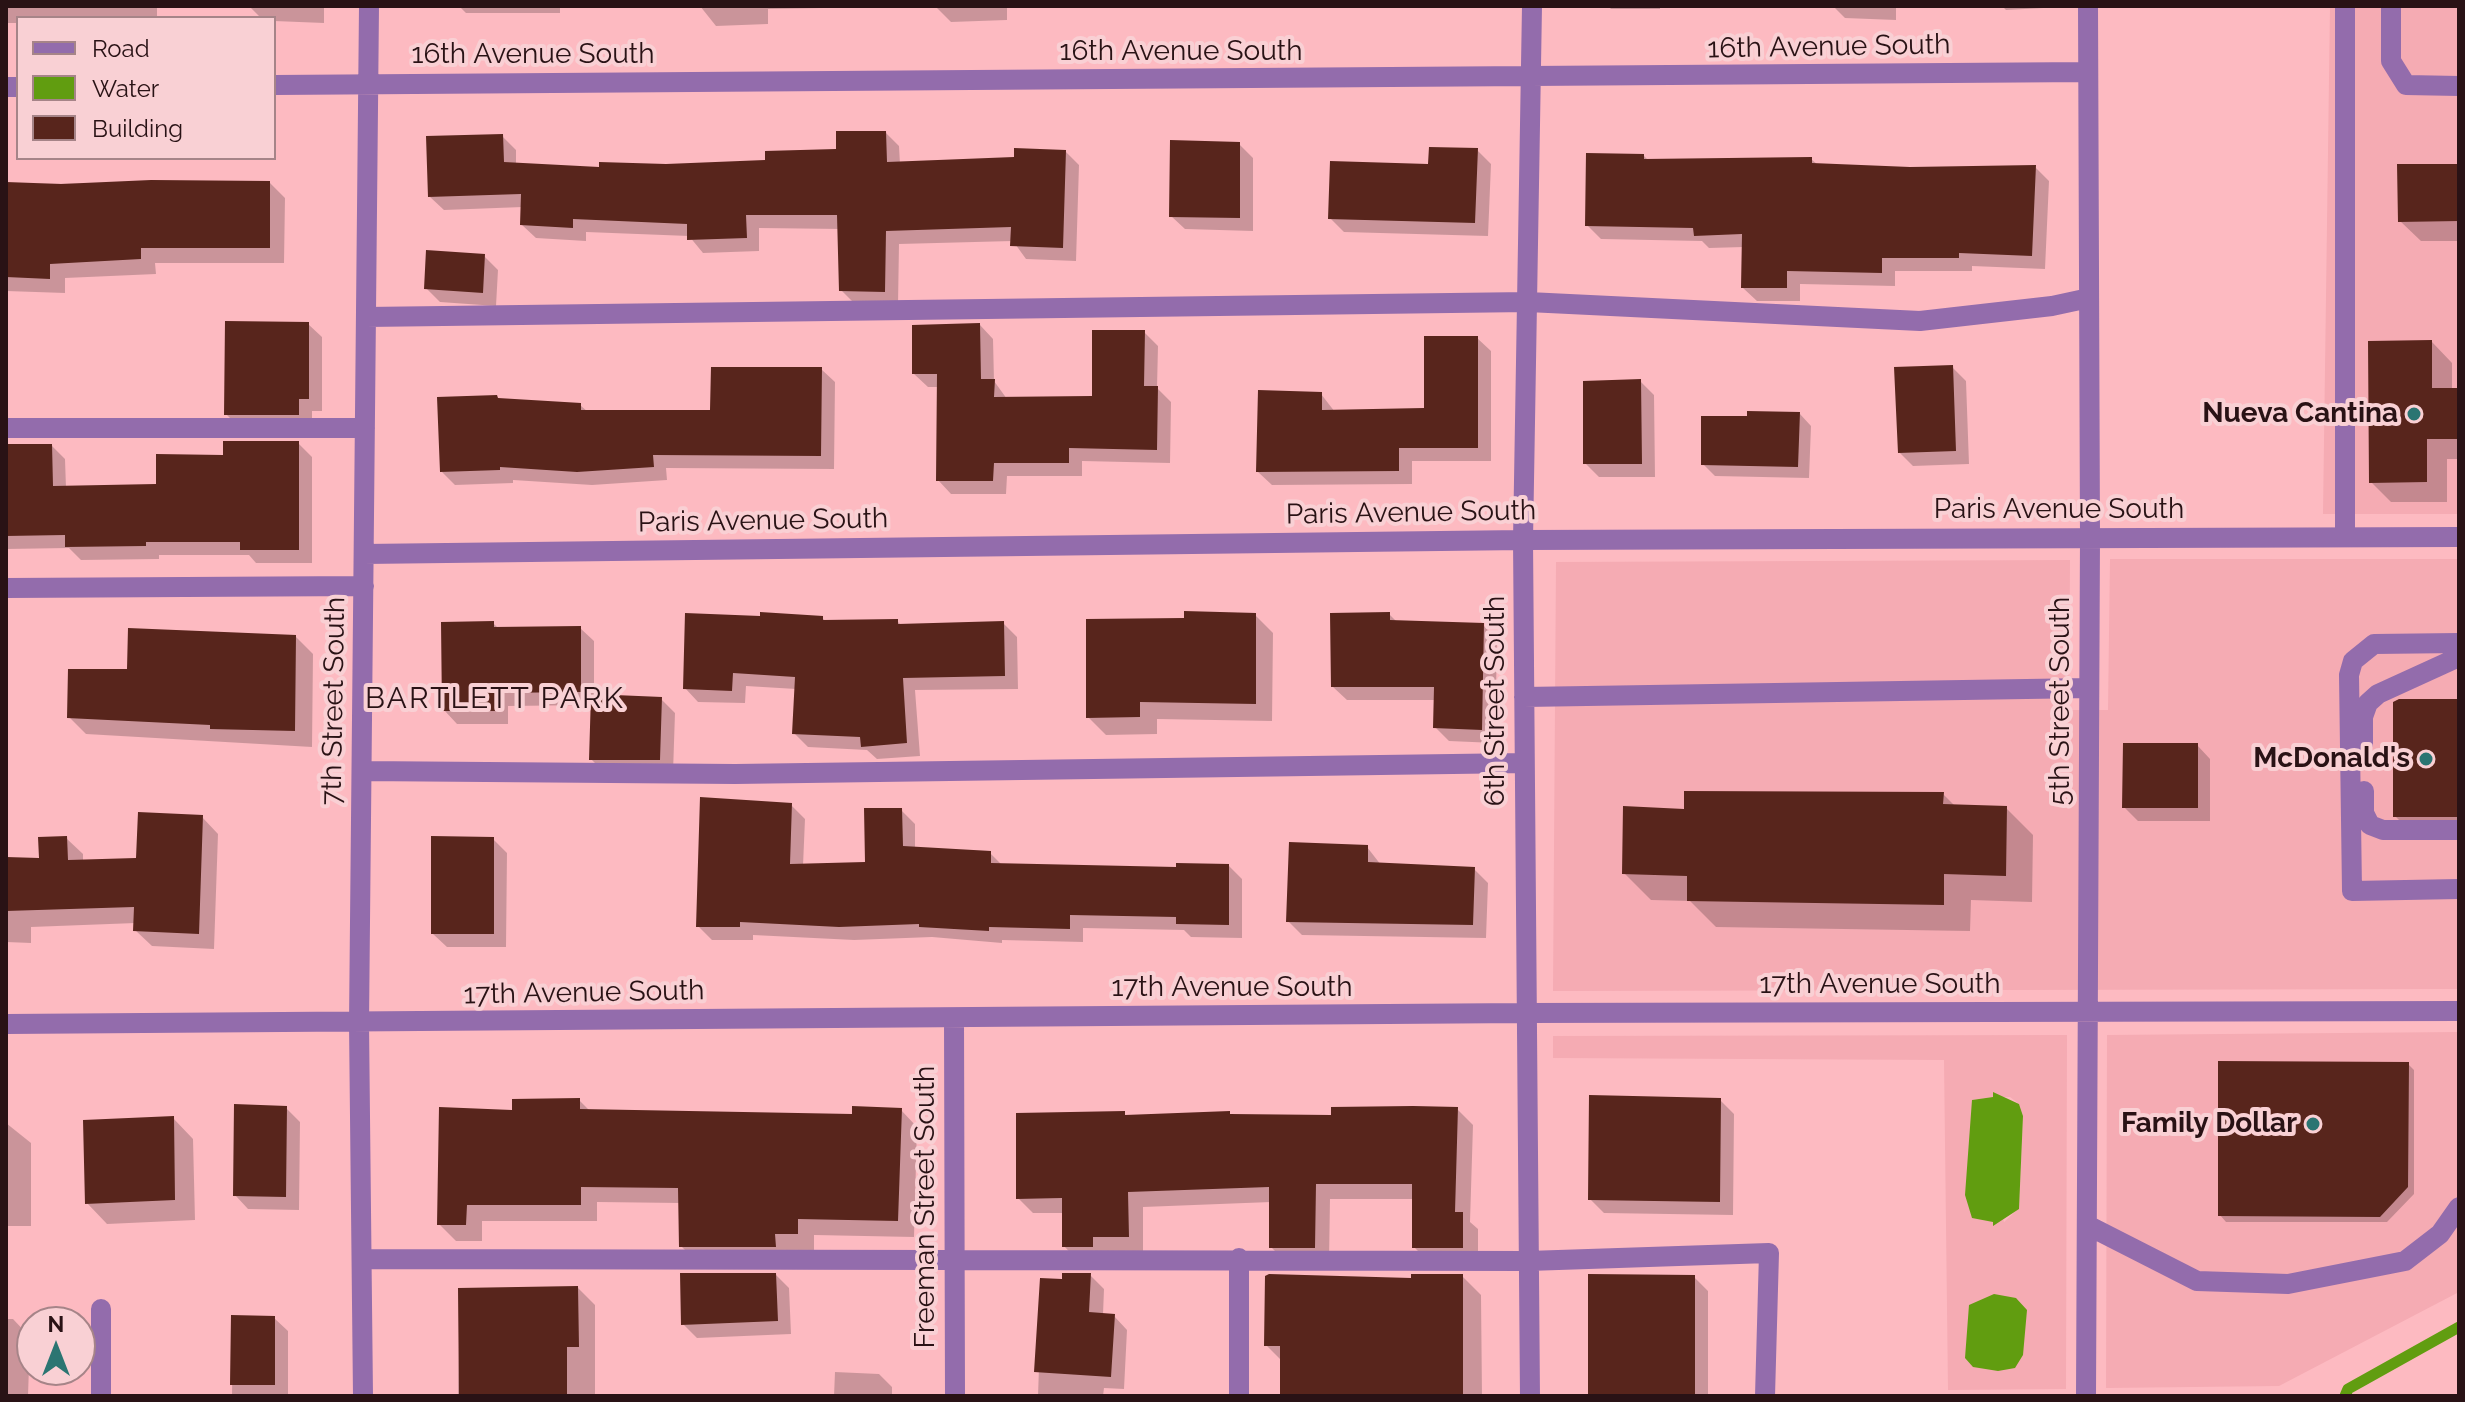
<!DOCTYPE html>
<html>
<head>
<meta charset="utf-8">
<style>
	body { margin:0 }
	#map { position:relative; width:2465px; height:1402px; overflow:hidden; background:#fdbac1; font-family:Raleway,sans-serif }
	canvas { display:block }
	.frame { position:absolute; inset:0; border:8px solid #291215; pointer-events:none }
	.legend { position:absolute; left:16px; top:16px; width:260px; height:144px; box-sizing:border-box; background:#f9d0d4; border:2px solid #a68488; margin:0; padding:10px 14px; list-style:none; font-size:24px; color:#291215 }
	.legend li { display:flex; align-items:center; gap:16px; height:40px }
	.legend b { width:40px; border:2px solid #a68488 }
	.north { position:absolute; left:16px; top:1306px; width:80px; height:80px; box-sizing:border-box; background:#f9d0d4; border:2px solid #a68488; border-radius:50%; rotate:0deg; font-size:22px; font-weight:700; line-height:32px; text-align:center; color:#291215 }
	.north::after { content:''; display:block; margin:auto; width:28px; height:36px; background:#2b7572; clip-path:polygon(50% 0,100% 100%,50% 72%,0 100%) }
</style>
</head>
<body>
<div id="map">
<canvas width="2465" height="1402"></canvas>
<div class="frame"></div>
<ul class="legend">
<li><b style="height:10px;background:#936cac"></b>Road</li>
<li><b style="height:22px;background:#619d10"></b>Water</li>
<li><b style="height:22px;background:#58251c"></b>Building</li>
</ul>
<div class="north">N</div>
</div>
<script>
const g = document.querySelector('canvas').getContext('2d');
g.lineJoin = 'round';
function paint(path, color) {
  g.fillStyle = color;
  g.fill(path, 'evenodd');
}
function poly(rows) {
  const path = new Path2D();
  for (const r of rows) {
    path.moveTo(r[0], r[1]);
    for (let i = 2; i < r.length; i += 2) path.lineTo(r[i], r[i + 1]);
  }
  return path;
}
function trace(path, color, width, dash) {
  g.strokeStyle = color;
  g.lineWidth = width;
  g.lineCap = dash ? 'butt' : 'round';
  g.setLineDash(dash || []);
  g.stroke(path);
}
function write(font, color, halo, rows, align = 'center') {
  g.font = font + ' Raleway,sans-serif';
  g.lineWidth = 8;
  g.setLineDash([]);
  g.textBaseline = 'middle';
  g.strokeStyle = halo;
  g.fillStyle = color;
  for (const [text, x, y, turn = 0] of rows) {
    g.save();
    g.translate(x, y);
    g.rotate((+turn || 0) * Math.PI / 180);
    g.textAlign = isNaN(turn) ? turn : align;
    if (halo) g.strokeText(text, 0, 0);
    g.fillText(text, 0, 0);
    g.restore();
  }
}
const built = poly([
	[2330,6,2459,6,2459,514,2323,514],
	[2110,559,2459,559,2459,989,1553,991,1556,562,2070,560,2069,710,2108,710],
	[2459,1032,2459,1292,2279,1386,2106,1388,2107,1035],
	[2067,1035,2066,1389,1948,1390,1944,1060,1553,1058,1553,1036],
	[1993,1097,2010,1097,2019,1104,2023,1116,2019,1208,2004,1222,1972,1100]
]);
const water = poly([
	[1993,1092,2019,1104,2023,1116,2019,1209,1993,1226,1993,1222,1972,1218,1965,1195,1972,1100,1993,1097],
	[1994,1294,2016,1298,2027,1310,2023,1355,2015,1368,1998,1371,1973,1367,1965,1358,1969,1305]
]);
const shadow = poly([
	[6,6,157,6,157,18,18,18,18,23,6,23],
	[249,6,324,6,324,23,274,21,274,18,261,18],
	[459,6,560,6,560,13,466,13],
	[700,6,1007,6,1007,20,951,22,935,6,768,9,768,24,716,26],
	[1608,6,1660,6,1660,9,1611,9],
	[1833,6,1896,6,1896,20,1845,18],
	[2002,6,2062,6,2062,7,2006,10],
	[886,133,899,146,900,164,1016,159,1066,152,1079,165,1076,261,1026,259,1013,241,899,244,898,305,855,304,841,290,841,229,759,228,759,251,703,253,689,236,586,232,586,241,536,238,522,225,523,207,444,210,430,197,502,136,516,150,516,165,601,169,767,162,838,151],
	[1239,144,1253,158,1253,231,1185,229,1171,216],
	[1477,150,1491,164,1488,236,1344,232,1330,218,1430,166],
	[1644,156,1649,161,1811,159,1818,165,1910,169,2035,167,2049,181,2045,269,1972,266,1972,271,1895,271,1895,286,1800,284,1800,301,1757,301,1743,288,1744,247,1709,248,1702,241,1601,239,1587,225],
	[2459,166,2459,241,2421,241,2400,221],
	[270,183,285,198,284,263,155,263,156,274,65,278,65,293,6,291,6,184],
	[484,256,498,270,496,306,440,302,426,288],
	[308,324,322,337,322,411,312,411,312,428,240,428,226,414],
	[980,325,993,339,994,381,1007,399,1094,398,1144,332,1158,346,1157,388,1171,402,1170,463,1082,461,1082,476,1007,476,1006,494,951,494,938,480,939,387,928,387,914,374],
	[1477,338,1491,351,1491,461,1412,461,1412,484,1272,485,1258,472,1321,394,1335,412,1426,410],
	[2432,342,2452,363,2452,390,2459,390,2459,459,2447,459,2447,502,2391,502,2371,482],
	[1952,367,1966,381,1969,464,1913,466,1899,452],
	[821,369,835,382,834,469,666,468,667,480,592,485,513,480,513,483,455,485,442,472,580,405,588,412,712,412],
	[1640,381,1654,395,1655,477,1599,477,1585,463],
	[1800,414,1811,426,1809,478,1715,476,1703,464,1749,418],
	[298,443,312,457,312,563,256,563,249,555,159,555,159,559,81,560,69,548,6,549,6,446,52,446,65,459,66,488,158,486,225,457],
	[1389,614,1397,622,1483,625,1497,639,1495,743,1449,741,1435,727,1436,700,1347,700,1333,687],
	[1255,615,1273,633,1272,721,1157,719,1157,734,1106,735,1088,717,1186,620],
	[822,618,827,622,897,621,902,626,1003,623,1017,637,1018,689,915,690,920,756,877,759,867,750,808,747,794,733,796,689,746,686,745,703,698,702,685,688],
	[493,623,499,629,580,628,594,641,594,697,661,699,675,713,673,773,605,773,591,759,593,705,508,706,508,724,457,724,444,710],
	[296,637,313,654,312,747,86,734,69,717,129,671],
	[2459,702,2459,838,2416,837,2395,816],
	[2197,745,2210,759,2210,821,2138,821,2124,807],
	[1943,794,1955,806,2006,808,2033,835,2032,902,1971,900,1970,931,1716,927,1690,901,1651,900,1624,873,1685,811],
	[791,805,805,819,803,866,867,864,901,810,915,824,915,849,990,853,1002,865,1178,869,1229,866,1242,879,1242,938,1191,937,1184,930,1083,928,1083,942,1002,940,1002,943,932,937,854,940,753,935,753,940,712,940,698,926],
	[202,817,218,834,214,949,152,946,135,930,136,923,31,927,31,943,6,942,6,859,41,860,66,838,83,854,83,862,138,860],
	[493,839,507,853,506,947,447,947,433,934],
	[1367,847,1381,865,1474,869,1488,883,1486,938,1302,935,1288,921],
	[2408,1064,2414,1070,2414,1194,2387,1222,2226,1222,2220,1215],
	[579,1100,590,1111,854,1116,901,1110,917,1127,914,1237,814,1235,814,1250,697,1262,681,1246,680,1203,597,1202,597,1221,482,1221,482,1241,456,1241,439,1224,514,1112],
	[1720,1100,1734,1114,1733,1215,1604,1213,1590,1199],
	[286,1108,300,1122,299,1210,248,1209,235,1195],
	[1457,1109,1473,1125,1470,1222,1478,1229,1478,1262,1429,1262,1414,1247,1414,1199,1330,1199,1329,1262,1286,1262,1271,1247,1271,1202,1143,1207,1143,1252,1079,1262,1064,1246,1064,1213,1033,1213,1018,1198,1124,1113,1127,1117,1229,1113,1232,1116,1333,1117],
	[173,1118,193,1139,195,1220,107,1224,87,1203],
	[6,1123,31,1143,31,1226,6,1226],
	[776,1275,789,1288,791,1334,697,1338,683,1324],
	[1090,1275,1104,1289,1103,1315,1114,1316,1127,1330,1124,1389,1104,1388,1103,1396,1038,1396,1042,1280,1064,1282],
	[1462,1276,1481,1295,1482,1396,1282,1396,1282,1361,1266,1345,1413,1280],
	[1694,1277,1708,1291,1708,1396,1589,1396],
	[578,1288,595,1305,595,1396,458,1396,460,1290],
	[233,1317,274,1318,288,1331,288,1396,232,1396],
	[6,1319,13,1319,30,1337,28,1396,6,1396],
	[835,1372,879,1374,892,1387,892,1396,834,1396]
]);
const stream = poly([
	[2345,1396,2348,1389,2459,1327]
]);
const building = poly([
	[836,131,886,131,887,162,1014,157,1014,148,1066,150,1063,248,1010,246,1011,227,886,231,885,292,839,291,837,215,746,215,747,238,687,240,687,224,573,219,573,228,520,225,521,194,428,197,426,136,503,134,504,162,599,167,599,162,666,164,765,160,765,151,836,149],
	[1170,140,1240,142,1240,218,1169,217],
	[1429,147,1478,148,1475,223,1328,219,1330,161,1428,164],
	[1586,153,1644,154,1644,159,1812,157,1812,163,1910,167,2036,165,2032,256,1959,253,1959,258,1882,258,1882,273,1787,271,1787,288,1741,288,1742,234,1694,236,1693,228,1585,226],
	[2397,164,2459,164,2459,221,2398,222],
	[151,180,270,181,270,248,141,248,141,259,50,264,50,279,6,277,6,182,61,184],
	[426,250,485,254,483,293,424,289],
	[225,321,309,322,309,399,299,399,299,415,224,415],
	[980,323,981,379,995,379,994,397,1092,396,1092,330,1145,330,1144,386,1158,386,1157,450,1069,448,1069,463,994,463,993,481,936,481,937,374,912,374,912,325],
	[1424,336,1478,336,1478,448,1399,448,1399,471,1256,472,1258,390,1322,392,1322,410,1424,408],
	[2432,340,2432,388,2459,388,2459,439,2427,439,2427,482,2369,483,2368,341],
	[1953,365,1956,451,1898,453,1894,367],
	[711,367,822,367,821,456,653,455,654,467,577,472,500,467,500,470,440,472,437,397,497,395,498,398,581,403,581,410,710,410],
	[1641,379,1642,464,1583,464,1583,381],
	[1747,411,1800,412,1798,467,1701,465,1701,416,1747,416],
	[223,441,299,441,299,550,240,550,240,542,146,542,146,546,65,547,65,535,6,536,6,444,52,444,53,486,156,484,156,454,223,455],
	[1184,611,1256,613,1256,704,1140,702,1140,717,1086,718,1086,619,1184,618],
	[760,612,823,616,823,620,898,619,898,624,1004,621,1005,676,903,678,907,743,861,747,860,737,792,734,795,677,733,673,732,691,683,689,685,613,760,616],
	[1390,612,1390,620,1484,623,1482,730,1433,728,1434,687,1331,687,1330,613],
	[494,621,494,627,581,626,581,692,495,693,495,711,442,711,441,622],
	[128,628,296,635,295,731,210,729,210,725,67,718,68,669,127,669],
	[591,694,662,697,660,760,589,760],
	[2399,699,2459,699,2459,817,2393,817,2393,702],
	[2123,743,2198,743,2198,808,2122,808],
	[1684,791,1944,792,1943,804,2007,806,2006,876,1944,874,1944,905,1687,901,1687,876,1622,874,1623,806,1684,809],
	[700,797,792,803,790,864,865,862,864,808,902,808,903,846,991,851,991,863,1176,867,1176,863,1229,864,1229,925,1176,924,1176,917,1070,915,1070,929,989,927,989,931,919,927,919,924,839,927,740,922,740,927,696,927],
	[138,812,203,815,199,934,133,931,134,907,6,911,6,857,39,858,38,837,67,836,68,860,136,858],
	[431,836,494,837,494,934,431,934],
	[1289,842,1368,845,1368,862,1475,867,1473,925,1286,922],
	[2218,1061,2409,1062,2408,1187,2380,1217,2218,1216],
	[1589,1095,1721,1098,1720,1202,1588,1200],
	[580,1098,580,1109,852,1114,852,1106,902,1108,898,1221,798,1219,798,1234,775,1234,776,1247,679,1247,678,1188,581,1187,581,1205,467,1205,466,1225,437,1225,439,1107,512,1110,512,1099],
	[234,1104,287,1106,286,1197,233,1196],
	[1413,1106,1458,1107,1455,1212,1463,1212,1463,1248,1412,1248,1412,1184,1316,1184,1315,1248,1269,1248,1269,1187,1128,1192,1129,1237,1093,1237,1093,1247,1062,1247,1062,1198,1016,1199,1016,1113,1125,1111,1125,1115,1230,1111,1230,1114,1331,1115,1331,1107],
	[174,1116,175,1200,85,1204,83,1120],
	[680,1273,776,1273,778,1321,681,1325],
	[1062,1273,1091,1273,1089,1312,1115,1314,1111,1377,1034,1372,1040,1278,1062,1279],
	[1269,1274,1411,1278,1411,1274,1463,1274,1463,1396,1280,1396,1280,1346,1264,1346,1265,1276],
	[1588,1274,1695,1275,1695,1396,1588,1396],
	[578,1286,579,1347,567,1347,567,1394,459,1396,458,1288],
	[231,1315,275,1316,275,1385,230,1385]
]);
const minor = poly([
	[2345,6,2345,537],
	[2391,6,2391,61,2406,85,2459,86],
	[274,85,2088,72],
	[6,87,18,87],
	[366,317,1528,302,1920,321,2052,306,2089,298],
	[6,428,365,428],
	[364,554,1523,540,2459,537],
	[6,588,364,586],
	[2459,643,2374,644,2353,661,2349,675,2352,891,2459,889],
	[1524,697,2089,688],
	[2363,743,2363,717,2368,703,2378,694,2459,657],
	[362,771,735,774,1524,763],
	[2364,791,2364,813,2370,825,2383,830,2459,830],
	[954,1018,955,1396],
	[6,1024,1525,1013,2459,1011],
	[2087,1225,2197,1281,2288,1284,2405,1261,2440,1234,2459,1207],
	[1239,1258,1239,1396],
	[362,1259,1528,1261,1769,1253,1765,1396],
	[101,1309,101,1396],
	[363,1396,359,1023,369,6],
	[1530,1396,1523,540,1532,6],
	[2086,1396,2090,537,2088,6]
]);
const markers = [
	[2414,414,8,"#2b7572"],
	[2426,759,8,"#2b7572"],
	[2313,1124,8,"#2b7572"]
];
const streetNames = [
	["16th Avenue South",1829,47,-1],
	["16th Avenue South",1181,52],
	["16th Avenue South",533,55],
	["Paris Avenue South",2059,510],
	["Paris Avenue South",1411,513,-1],
	["Paris Avenue South",763,521,-1],
	["7th Street South",334,701,-89],
	["6th Street South",1496,701,-90],
	["5th Street South",2061,701,-90],
	["17th Avenue South",1880,985],
	["17th Avenue South",1232,988],
	["17th Avenue South",584,993,-1],
	["Freeman Street South",926,1207,-90]
];
const poiNames = [
	["Nueva Cantina",2398,414],
	["McDonald's",2410,759],
	["Family Dollar",2297,1124]
];
const neighbourhoodNames = [
	["BARTLETT PARK",495,699]
];
paint(built, '#f5abb3');
paint(water, '#619d10');
paint(shadow, '#0003');
trace(stream, '#619d10', 11);
paint(building, '#58251c');
trace(minor, '#936cac', 20);
for (const [x, y, r, color] of markers) {
  const dot = new Path2D();
  dot.arc(x, y, r, 0, 2 * Math.PI);
  g.fillStyle = color;
  g.fill(dot);
  trace(dot, '#f9d0d4', 3);
}
write('28px', '#291215', '#f9d0d4', streetNames);
write('bold 28px', '#291215', '#f9d0d4', poiNames, 'right');
g.letterSpacing = '2px';
write('30px', '#291215', '#f9d0d4', neighbourhoodNames);
g.letterSpacing = '0px';
</script>
</body>
</html>
